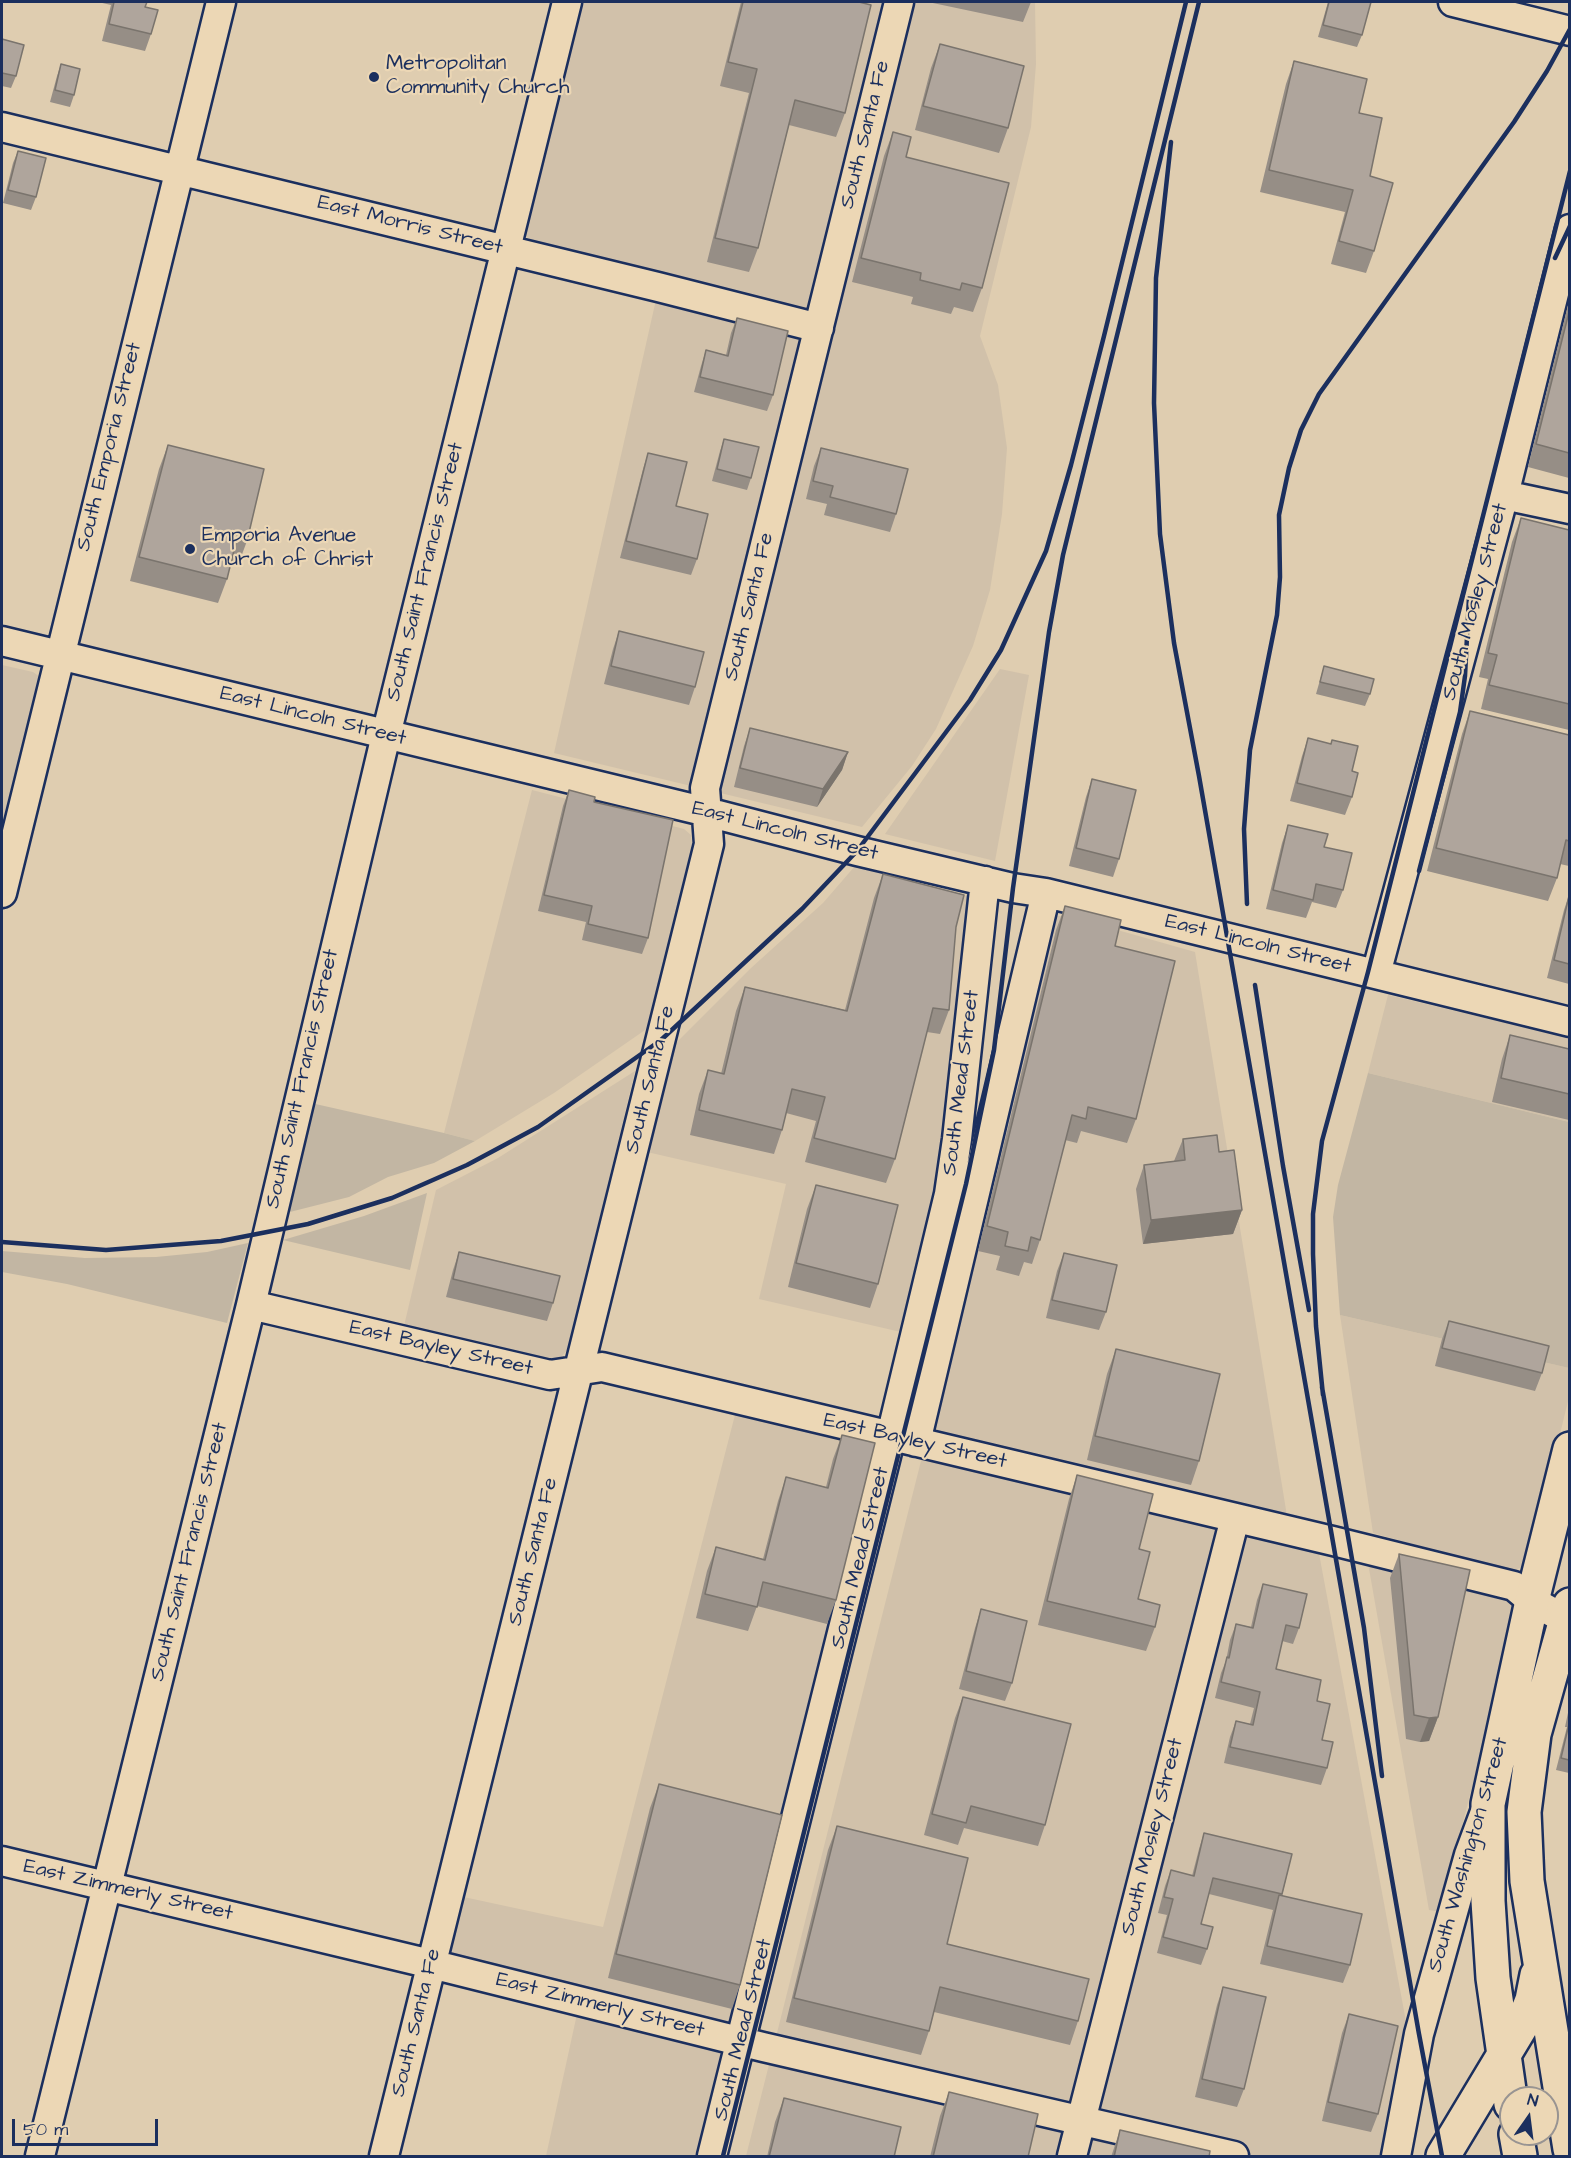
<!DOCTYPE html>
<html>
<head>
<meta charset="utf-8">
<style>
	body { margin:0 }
	#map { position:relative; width:1571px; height:2158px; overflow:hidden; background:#dfcdb0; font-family:"Architects Daughter",sans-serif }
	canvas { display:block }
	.frame { position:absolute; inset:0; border:3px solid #1b2f5e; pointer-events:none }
	.north { position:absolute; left:1499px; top:2086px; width:60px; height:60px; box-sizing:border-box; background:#ecd7b5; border:2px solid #989492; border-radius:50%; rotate:14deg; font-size:16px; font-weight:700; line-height:24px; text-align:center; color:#1b2f5e }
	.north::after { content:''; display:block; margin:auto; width:21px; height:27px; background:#1b2f5e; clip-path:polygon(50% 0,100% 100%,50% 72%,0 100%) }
	.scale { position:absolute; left:12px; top:2119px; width:146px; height:27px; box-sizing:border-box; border:3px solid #1b2f5e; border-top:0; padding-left:8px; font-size:18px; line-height:21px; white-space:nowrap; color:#1b2f5e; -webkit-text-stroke:4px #ecd7b5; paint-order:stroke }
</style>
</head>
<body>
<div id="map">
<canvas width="1571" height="2158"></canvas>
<div class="frame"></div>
<div class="north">N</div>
<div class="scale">50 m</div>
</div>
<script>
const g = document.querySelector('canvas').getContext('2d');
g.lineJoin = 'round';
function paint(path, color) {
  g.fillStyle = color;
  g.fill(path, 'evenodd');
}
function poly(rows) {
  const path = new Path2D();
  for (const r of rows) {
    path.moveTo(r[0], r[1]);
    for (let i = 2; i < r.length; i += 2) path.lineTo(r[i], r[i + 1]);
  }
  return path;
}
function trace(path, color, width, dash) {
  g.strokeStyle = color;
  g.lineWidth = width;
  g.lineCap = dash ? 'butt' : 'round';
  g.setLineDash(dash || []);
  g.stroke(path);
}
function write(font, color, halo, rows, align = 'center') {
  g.font = font + ' "Architects Daughter",sans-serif';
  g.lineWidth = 4.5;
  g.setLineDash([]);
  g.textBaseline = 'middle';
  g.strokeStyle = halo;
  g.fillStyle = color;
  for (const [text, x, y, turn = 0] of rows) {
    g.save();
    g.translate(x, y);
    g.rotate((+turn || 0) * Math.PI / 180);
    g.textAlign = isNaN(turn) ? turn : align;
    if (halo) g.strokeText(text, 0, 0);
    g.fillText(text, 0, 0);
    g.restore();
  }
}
const built = poly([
	[577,2,1035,2,1036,64,1031,127,980,336,998,385,1007,448,1002,514,990,590,973,646,936,729,912,766,862,827,554,753,662,273,532,240,523,235],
	[2,665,33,672,40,677,2,833],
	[1000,669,1029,675,995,861,885,834],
	[532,790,684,829,691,835,692,844,648,1028,554,1093,475,1141,444,1133],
	[855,866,997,904,905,1333,759,1299,786,1184,647,1152,668,1051,751,968,823,903],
	[1056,916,1068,916,1195,952,1287,1516,932,1430,1051,924],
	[1388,995,1569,1038,1569,1122,1368,1073],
	[635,1071,568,1349,562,1356,552,1361,404,1326,436,1190,498,1158],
	[1340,1315,1569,1368,1569,1397,1531,1553,1525,1565,1516,1570,1505,1570,1373,1533],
	[736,1411,880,1445,735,2026,449,1954,448,1946,459,1896,603,1927],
	[922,1457,1318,1548,1407,2027,1384,2156,746,2156],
	[1368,1563,1501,1594,1510,1600,1514,1607,1515,1619,1440,1912,1429,1910],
	[577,2014,726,2054,701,2156,546,2156]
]);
const green = poly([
	[1368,1073,1569,1122,1569,1368,1340,1315,1333,1217,1338,1185],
	[311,1103,444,1133,475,1141,434,1163,388,1177,349,1197,282,1214],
	[427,1193,410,1270,283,1240,364,1216],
	[248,1243,227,1323,67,1284,2,1272,2,1251,85,1258,156,1257,207,1252]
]);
const minor = poly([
	[1453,2,1570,31],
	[2,127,658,287,819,328],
	[1504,495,1570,509],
	[2,641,707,812,857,851,1013,888,1046,893,1570,1022],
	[2,893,221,2],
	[1376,974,1504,495,1570,229],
	[251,1305,550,1375,602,1367,1333,1541,1514,1586,1532,1601,1570,1622],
	[916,1442,1046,893],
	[2,1861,431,1964,763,2047,1234,2156],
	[40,2156,251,1305,386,735,567,2],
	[384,2156,709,844,705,788,899,2],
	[712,2156,891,1436,949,1194,957,1139,985,881],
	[1072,2156,1235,1518],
	[1396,2156,1419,2034,1469,1855,1485,1812]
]);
const major = poly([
	[1570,1605,1534,1734,1524,1812,1527,1881,1570,2149],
	[1511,2104,1493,1978,1488,1901,1488,1804,1532,1601,1570,1449],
	[1516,2134,1520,2156],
	[1443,2156,1523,2023,1532,2000,1537,1975]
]);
const rail = poly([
	[1171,142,1156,278,1154,403,1160,534,1174,643,1199,776,1419,2034,1442,2156],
	[1555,258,1570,226],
	[1419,871,1460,712,1465,676,1469,597],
	[1247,904,1244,829,1250,750,1277,615,1280,577,1279,515,1289,468,1301,430,1319,394,1514,122,1547,71,1570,29],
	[1255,985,1283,1166,1309,1310],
	[2,1242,106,1250,221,1241,308,1224,392,1198,467,1165,538,1127,661,1040,802,909,857,851,970,700,1001,650,1046,551,1071,465,1104,336,1186,2],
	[1322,1387,1364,1628,1382,1776],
	[1323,1395,1316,1326,1313,1254,1313,1214,1322,1141,1368,972,1570,171],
	[723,2156,966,1184,994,1050,1013,888,1049,632,1063,555,1199,2]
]);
const wall = poly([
	[98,2,147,2,145,7,151,34,145,51,102,41,111,5],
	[741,2,859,2,845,113,836,137,789,125,758,248,749,272,707,262,749,93,720,86],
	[928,2,1031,2,1023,22],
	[1328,2,1371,2,1362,35,1357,47,1318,37],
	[2,39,16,76,11,88,2,86],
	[940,44,1008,128,999,153,915,130,931,68],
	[1294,61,1359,113,1370,176,1374,251,1366,273,1331,264,1345,212,1260,192,1286,84],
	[61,64,74,95,70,107,50,102,57,76],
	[893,132,982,288,973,312,954,307,951,314,911,304,913,297,852,282,884,156],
	[18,151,36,197,31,210,3,203,13,163],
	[1569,301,1569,478,1528,467],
	[737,318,773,395,767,411,694,392,701,366,706,350,726,355,731,333],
	[724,439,751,478,747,490,712,481,720,451],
	[168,445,247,541,238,565,231,563,227,579,218,603,130,581,159,469],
	[821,448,896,514,890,532,824,515,827,504,806,499,814,466],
	[648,453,676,506,697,559,691,575,620,558,643,469],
	[1521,518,1569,530,1569,730,1481,709,1488,679,1479,677,1512,542],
	[619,631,695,687,689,705,604,684,613,649],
	[1324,666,1370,694,1365,706,1316,694],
	[1470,711,1569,735,1569,866,1560,864,1557,878,1548,901,1427,871,1462,734],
	[750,728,848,752,842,770,817,807,734,787,744,746],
	[1308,738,1352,771,1352,797,1345,815,1290,801,1302,756],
	[1092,779,1119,859,1113,877,1069,866,1086,797],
	[569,790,594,802,648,938,642,954,582,940,586,922,538,911,563,806],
	[1288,825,1324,847,1343,890,1336,908,1312,902,1306,918,1266,909,1282,843],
	[883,874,956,927,949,1010,940,1034,927,1032,895,1159,886,1183,805,1162,816,1121,786,1113,782,1130,774,1154,690,1135,699,1094,708,1070,721,1074,736,1011,745,987,845,1010,874,898],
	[1569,895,1569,984,1547,978,1564,910],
	[1065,906,1115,946,1136,1119,1127,1143,1081,1131,1077,1143,1065,1140,1040,1240,1032,1264,1024,1262,1019,1276,996,1270,1000,1256,978,1251,1056,930],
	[1510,1035,1569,1049,1569,1120,1492,1102,1502,1059],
	[1183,1139,1219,1152,1242,1210,1233,1234,1143,1244,1136,1189,1144,1165,1174,1161],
	[816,1185,878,1284,870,1308,788,1287,807,1209],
	[459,1252,553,1303,547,1321,446,1297,453,1270],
	[1064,1253,1106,1312,1099,1330,1046,1318,1057,1271],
	[1449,1321,1542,1373,1535,1391,1435,1366,1442,1339],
	[1116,1349,1199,1461,1191,1485,1087,1460,1107,1374],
	[842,1435,836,1600,827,1624,757,1606,748,1631,696,1618,707,1571,716,1547,763,1559,778,1501,786,1477,826,1487,833,1459],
	[1077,1475,1139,1549,1138,1599,1155,1627,1146,1651,1038,1625,1069,1499],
	[1399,1554,1438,1717,1429,1741,1420,1742,1406,1739,1390,1578],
	[1263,1584,1299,1628,1293,1644,1282,1641,1276,1669,1317,1701,1327,1768,1321,1785,1224,1763,1230,1737,1236,1721,1250,1724,1254,1708,1215,1698,1221,1673,1226,1661,1230,1640,1236,1624,1251,1627,1257,1600],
	[981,1609,1012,1683,1005,1701,959,1689,975,1628],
	[963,1697,1045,1825,1038,1846,964,1828,958,1845,924,1835,955,1718],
	[1569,1708,1569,1773,1556,1770,1567,1727,1565,1727],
	[659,1784,740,1985,732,2009,608,1978,650,1808],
	[837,1826,947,1944,1078,2021,1070,2045,934,2012,929,2031,921,2055,786,2022,828,1850],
	[1204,1833,1292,1854,1282,1896,1350,1965,1343,1983,1260,1964,1273,1910,1209,1894,1201,1924,1207,1949,1201,1965,1157,1953,1167,1915,1158,1913,1165,1886,1171,1870,1192,1876,1199,1849],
	[1223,1987,1244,2089,1237,2107,1195,2097,1217,2005],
	[1349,2014,1378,2114,1371,2132,1322,2121,1342,2033],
	[949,2092,1028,2157,930,2157,940,2116],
	[784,2098,894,2157,767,2157,775,2122],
	[1120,2130,1209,2157,1111,2157]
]);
const shadedWall = poly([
	[848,752,842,770,817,807,823,789],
	[1242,1210,1233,1234,1143,1244,1151,1220],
	[1438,1717,1429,1741,1420,1742,1429,1718]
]);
const building = poly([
	[114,2,147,2,145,7,158,10,151,34,109,24,114,2],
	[743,2,859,2,871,5,845,113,795,100,758,248,715,238,757,69,728,62,743,2],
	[1329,2,1371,2,1362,35,1323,25,1329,2],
	[2,39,24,45,16,76,2,73,2,39],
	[940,44,1024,66,1008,128,923,106,940,44],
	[1294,61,1367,79,1359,113,1382,118,1370,176,1393,183,1374,251,1339,241,1353,190,1269,170,1294,61],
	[61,64,80,69,74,95,55,90,61,64],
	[893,132,911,137,906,157,1009,183,982,288,962,283,960,290,920,280,921,273,861,258,893,132],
	[18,151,46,158,36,197,8,190,18,151],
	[1569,312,1569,453,1536,444,1569,312],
	[737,318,788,331,773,395,700,377,706,350,728,356,737,318],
	[724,439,759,447,751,478,717,469,724,439],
	[168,445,264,469,247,541,237,538,227,579,139,557,168,445],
	[821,448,908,469,896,514,830,497,833,486,813,481,821,448],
	[648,453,687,462,676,506,708,514,697,559,626,541,648,453],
	[1521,518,1569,530,1569,704,1489,685,1497,655,1488,653,1521,518],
	[619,631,704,652,695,687,611,666,619,631],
	[1324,666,1374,679,1370,694,1320,682,1324,666],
	[1470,711,1569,735,1569,841,1566,840,1557,878,1436,848,1470,711],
	[750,728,848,752,823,789,740,768,750,728],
	[1308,738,1331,744,1332,740,1358,746,1352,771,1358,773,1352,797,1297,783,1308,738],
	[1092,779,1136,790,1119,859,1076,848,1092,779],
	[569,790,595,797,594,802,673,820,648,938,588,924,592,906,544,895,569,790],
	[1288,825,1328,834,1324,847,1352,853,1343,890,1316,884,1313,900,1273,890,1288,825],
	[883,874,964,895,956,927,949,1010,933,1008,895,1159,814,1138,825,1097,792,1089,782,1130,699,1110,708,1070,724,1074,745,987,847,1011,883,874],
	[1569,896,1569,964,1554,960,1569,896],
	[1065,906,1121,920,1115,946,1175,961,1136,1119,1088,1107,1086,1119,1072,1115,1040,1240,1031,1237,1028,1251,1005,1246,1008,1232,987,1226,1065,906],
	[1510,1035,1569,1049,1569,1094,1501,1078,1510,1035],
	[1217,1135,1219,1152,1234,1150,1242,1210,1151,1220,1144,1165,1185,1160,1183,1139,1217,1135],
	[816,1185,898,1205,878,1284,796,1263,816,1185],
	[459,1252,560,1276,553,1303,453,1279,459,1252],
	[1064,1253,1117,1265,1106,1312,1052,1300,1064,1253],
	[1449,1321,1549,1346,1542,1373,1442,1348,1449,1321],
	[1116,1349,1220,1374,1199,1461,1095,1436,1116,1349],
	[842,1435,875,1443,836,1600,763,1582,757,1607,705,1594,716,1547,765,1560,786,1477,828,1488,842,1435],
	[1077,1475,1153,1494,1139,1549,1150,1552,1138,1599,1160,1605,1155,1627,1047,1601,1077,1475],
	[1399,1554,1470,1570,1438,1717,1429,1718,1414,1715,1399,1554],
	[1263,1584,1307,1594,1299,1628,1286,1625,1276,1669,1321,1680,1317,1701,1330,1704,1322,1740,1333,1742,1327,1768,1230,1747,1236,1721,1253,1725,1260,1692,1221,1682,1227,1657,1229,1658,1236,1624,1253,1628,1263,1584],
	[981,1609,1027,1621,1012,1683,966,1671,981,1609],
	[963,1697,1071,1724,1045,1825,971,1806,966,1823,932,1814,963,1697],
	[1569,1724,1569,1760,1561,1758,1569,1724],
	[659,1784,782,1815,740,1985,616,1954,659,1784],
	[837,1826,968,1858,947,1944,1089,1979,1078,2021,940,1987,929,2031,794,1998,837,1826],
	[1204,1833,1292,1854,1282,1894,1213,1878,1201,1924,1213,1927,1207,1949,1163,1937,1173,1899,1164,1897,1171,1870,1194,1876,1204,1833],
	[1279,1895,1362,1914,1350,1965,1267,1946,1279,1895],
	[1223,1987,1266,1997,1244,2089,1202,2079,1223,1987],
	[1349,2014,1398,2026,1378,2114,1328,2102,1349,2014],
	[949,2092,1038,2114,1028,2157,933,2157,949,2092],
	[784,2098,901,2127,894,2157,769,2157,784,2098],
	[1120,2130,1210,2151,1209,2157,1114,2157,1120,2130]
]);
const markers = [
	[374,77,6,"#1b2f5e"],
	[190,549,6,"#1b2f5e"]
];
const poiNames = [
	["Metropolitan",386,65],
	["Community Church",386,89],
	["Emporia Avenue",202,537],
	["Church of Christ",202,561]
];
const streetNames = [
	["South Santa Fe",866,135,-76],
	["East Morris Street",410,226,14],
	["South Emporia Street",110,447,-76],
	["South Saint Francis Street",426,572,-76],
	["South Mosley Street",1476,602,-75],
	["South Santa Fe",750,607,-76],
	["East Lincoln Street",313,717,14],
	["East Lincoln Street",785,832,14],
	["East Lincoln Street",1258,945,14],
	["South Saint Francis Street",303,1079,-77],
	["South Santa Fe",651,1080,-76],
	["South Mead Street",962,1083,-83],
	["East Bayley Street",441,1349,13],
	["East Bayley Street",915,1442,13],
	["South Saint Francis Street",190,1552,-76],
	["South Santa Fe",534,1552,-76],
	["South Mead Street",861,1558,-76],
	["South Mosley Street",1153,1837,-76],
	["South Washington Street",1469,1855,-74],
	["East Zimmerly Street",128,1891,13],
	["East Zimmerly Street",600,2006,14],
	["South Santa Fe",417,2023,-76],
	["South Mead Street",744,2030,-76]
];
paint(built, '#d1c1aa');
paint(green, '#c2b6a3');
trace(minor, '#1b2f5e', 33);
trace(major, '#1b2f5e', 38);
trace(minor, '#ecd7b5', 28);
trace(major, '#ecd7b5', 33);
trace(rail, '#1b2f5e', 4.5);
paint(wall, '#968e86');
paint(shadedWall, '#7a746d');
paint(building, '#afa59c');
trace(building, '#7a746d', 1.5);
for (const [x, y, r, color] of markers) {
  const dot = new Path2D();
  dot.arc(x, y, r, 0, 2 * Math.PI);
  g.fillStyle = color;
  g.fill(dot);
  trace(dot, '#ecd7b5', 2);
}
write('21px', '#1b2f5e', '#ecd7b5', poiNames, 'left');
write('21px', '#1b2f5e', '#ecd7b5', streetNames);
</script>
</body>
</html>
